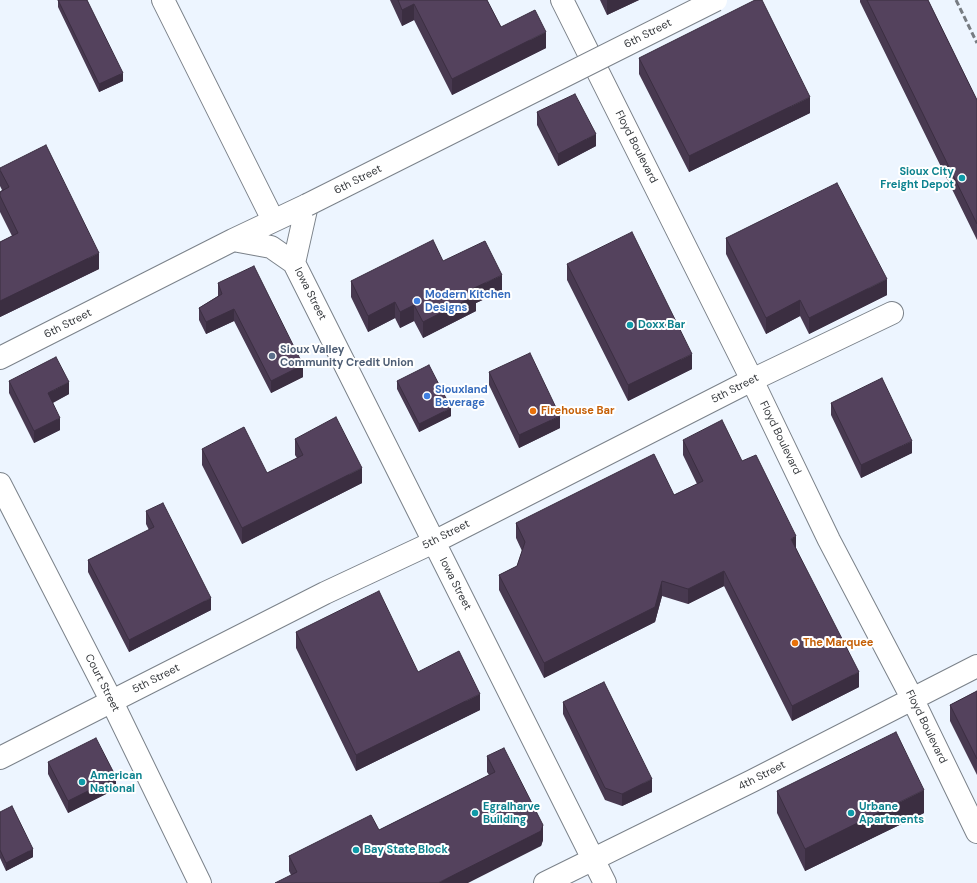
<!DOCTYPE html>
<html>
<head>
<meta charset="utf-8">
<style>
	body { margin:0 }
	canvas { display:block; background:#edf5ff }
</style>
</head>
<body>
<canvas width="977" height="883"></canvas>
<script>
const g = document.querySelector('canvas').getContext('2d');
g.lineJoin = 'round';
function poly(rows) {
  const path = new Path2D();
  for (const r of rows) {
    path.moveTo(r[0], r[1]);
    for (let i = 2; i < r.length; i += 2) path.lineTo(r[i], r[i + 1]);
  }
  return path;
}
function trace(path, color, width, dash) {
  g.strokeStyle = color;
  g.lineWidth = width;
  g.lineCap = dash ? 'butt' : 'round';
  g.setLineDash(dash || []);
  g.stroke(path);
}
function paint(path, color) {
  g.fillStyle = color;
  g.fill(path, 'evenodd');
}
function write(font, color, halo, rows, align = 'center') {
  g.font = font + ' "DM Sans",sans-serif';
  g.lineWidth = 4;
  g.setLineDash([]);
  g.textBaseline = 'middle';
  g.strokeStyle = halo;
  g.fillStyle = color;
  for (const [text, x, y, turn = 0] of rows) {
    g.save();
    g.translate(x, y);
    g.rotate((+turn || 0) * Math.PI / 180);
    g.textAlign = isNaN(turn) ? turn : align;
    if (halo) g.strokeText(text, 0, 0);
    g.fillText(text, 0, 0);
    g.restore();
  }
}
const minor = poly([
	[163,0,273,220],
	[0,484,112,702,200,883],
	[605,883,434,542,752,380,892,313]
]);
const major = poly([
	[562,0,752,380,829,540,913,700,977,832],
	[294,263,307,205],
	[0,358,233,240,307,205],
	[0,758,325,593,434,542,294,263,271,247,233,240],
	[545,883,752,781,977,666]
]);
const rail = poly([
	[956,0,977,43]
]);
const majorBridge = poly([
	[307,205,716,0]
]);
const wall = poly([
	[58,0,87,0,123,81,99,92,58,7],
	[390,0,487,0,501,27,546,48,452,95,414,20,402,26],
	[600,0,639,0,607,15],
	[860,0,928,0,977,100,977,240,860,2],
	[639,58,810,113,689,172,639,74],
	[537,112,596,146,558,166,537,125],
	[0,170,99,269,0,317,0,242,12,236,0,212,0,192,2,190,0,186],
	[726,238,887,295,809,334,800,316,766,334,726,254],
	[443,261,502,291,476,303,476,311,423,338,414,321,400,328,395,318,368,332,351,297,351,281],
	[567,264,692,369,628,401,567,280],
	[218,283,303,377,271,393,234,321,206,334,199,320,199,308,218,296],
	[489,372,560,428,519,448,489,385],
	[9,381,69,394,53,403,60,430,34,443,9,393],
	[397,381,451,416,419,432,397,389],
	[831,403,912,453,861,478,831,415],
	[295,439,362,483,242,544,202,465,202,449,267,473,297,458,295,455],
	[683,440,742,461,796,548,859,687,792,721,724,586,688,604,662,596,655,622,544,678,499,590,499,575,517,566,522,551,516,538,516,523,674,495,697,484,683,455],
	[146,511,211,610,129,652,88,572,88,560,149,530,146,524],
	[296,632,418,672,480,710,356,771,296,648],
	[977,691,977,775,950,721,950,705],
	[563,702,652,792,622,806,605,800,563,714],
	[487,756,543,840,541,846,291,875,289,871,289,856,379,830,489,775,487,772],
	[48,762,116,789,68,813,48,774],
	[777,791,924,813,805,871,777,813],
	[0,812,33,857,6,871,0,858]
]);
const shadedWall = poly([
	[607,0,639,0,607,15],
	[414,4,414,20,402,26,402,10],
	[546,32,546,48,452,95,452,79],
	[123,73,123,81,99,92,99,84],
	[810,97,810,113,689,172,689,156],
	[596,134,596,146,558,166,558,154],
	[99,253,99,269,0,317,0,301],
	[502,275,502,291,476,303,476,311,423,338,423,322,472,289],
	[887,279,887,295,809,334,809,318],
	[800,300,800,316,766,334,766,318],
	[395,302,395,318,368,332,368,316],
	[414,305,414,321,400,328,400,312],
	[234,309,234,321,206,334,206,322],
	[692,354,692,369,628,401,628,385],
	[303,365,303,377,271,393,271,381],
	[69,382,69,394,48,405,48,393],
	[451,408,451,416,419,432,419,424],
	[560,416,560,428,519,448,519,435],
	[60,418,60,430,34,443,34,431],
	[912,441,912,453,861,478,861,465],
	[362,468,362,483,242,544,242,528],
	[796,536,796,551,791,539],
	[724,571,724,586,688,604,688,589],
	[662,581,662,596,655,622,544,678,544,663],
	[211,598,211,610,129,652,129,640],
	[859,672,859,687,792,721,792,706],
	[480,694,480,710,356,771,356,755],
	[116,777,116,789,68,813,68,801],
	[652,779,652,792,622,806,622,794],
	[924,790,924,813,805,871,805,849],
	[543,825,543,840,541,846,468,883,438,883],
	[33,849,33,857,6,871,6,863]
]);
const building = poly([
	[58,0,87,0,123,73,99,84,58,0],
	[398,0,487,0,501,27,535,10,546,32,452,79,414,4,402,10,398,0],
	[755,0,762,0,810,97,689,156,639,58,755,0],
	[867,0,928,0,977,100,977,224,867,0],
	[575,94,596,134,558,154,537,112,575,94],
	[46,145,99,253,0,301,0,242,18,233,0,196,0,192,9,187,0,170,0,168,46,145],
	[837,183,887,279,809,318,800,300,766,318,726,238,837,183],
	[632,232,692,354,628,385,567,264,632,232],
	[433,240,443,261,485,241,502,275,472,289,476,295,423,322,414,305,400,312,395,302,368,316,351,281,433,240],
	[254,266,303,365,271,381,234,309,206,322,199,308,222,294,218,283,254,266],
	[530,353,560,416,519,435,489,372,530,353],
	[56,357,69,382,48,393,60,418,34,431,9,381,56,357],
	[429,365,451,408,419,424,397,381,429,365],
	[882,378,912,441,861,465,831,403,882,378],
	[336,417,362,468,242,528,202,449,244,427,267,473,303,455,295,439,336,417],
	[722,420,742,461,756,455,796,536,791,539,859,672,792,706,724,571,688,589,662,581,655,607,544,663,499,575,517,566,525,542,516,523,654,454,674,495,703,481,683,440,722,420],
	[163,503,211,598,129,640,88,560,154,527,146,511,163,503],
	[379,591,418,672,459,651,480,694,356,755,296,632,379,591],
	[604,682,652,779,622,794,605,788,563,702,604,682],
	[977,691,977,759,950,705,977,691],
	[896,732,924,790,805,849,777,791,896,732],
	[96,738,116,777,68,801,48,762,96,738],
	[504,748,543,825,541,831,438,883,275,883,297,872,289,856,371,815,379,830,495,772,487,756,504,748],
	[12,806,33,849,6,863,0,850,0,812,12,806]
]);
const markers = [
	[962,178,4,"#0f9aa8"],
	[417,301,4,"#3f7fe0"],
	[630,325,4,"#0f9aa8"],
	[272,356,4,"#5c6f8a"],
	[427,396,4,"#3f7fe0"],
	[533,411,4,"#e8710a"],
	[795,643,4,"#e8710a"],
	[82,782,4,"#0f9aa8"],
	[475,813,4,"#0f9aa8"],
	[851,813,4,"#0f9aa8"],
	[356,850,4,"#0f9aa8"]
];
const streetNames = [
	["6th Street",648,34,-27],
	["Floyd Boulevard",636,147,63],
	["6th Street",358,180,-27],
	["Iowa Street",310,294,63],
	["6th Street",68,324,-27],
	["5th Street",735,389,-27],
	["Floyd Boulevard",780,438,64],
	["5th Street",446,535,-27],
	["Iowa Street",455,584,63],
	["5th Street",156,679,-27],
	["Court Street",102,683,63],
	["Floyd Boulevard",926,727,64],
	["4th Street",762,776,-27]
];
const cultureNames = [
	["Sioux City",954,172,"right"],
	["Freight Depot",954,185,"right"],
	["Doxx Bar",638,325],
	["American",90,776],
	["National",90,789],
	["Egralharve",483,807],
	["Building",483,820],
	["Urbane",859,807],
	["Apartments",859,820],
	["Bay State Block",364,850]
];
const shopNames = [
	["Modern Kitchen",425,295],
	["Designs",425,308],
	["Siouxland",435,390],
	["Beverage",435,403]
];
const serviceNames = [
	["Sioux Valley",280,350],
	["Community Credit Union",280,363]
];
const foodNames = [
	["Firehouse Bar",541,411],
	["The Marquee",803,643]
];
trace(minor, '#7b828a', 24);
trace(major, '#7b828a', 24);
trace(minor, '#fff', 22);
trace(major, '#fff', 22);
trace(rail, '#777c82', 3, [6, 3]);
trace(majorBridge, '#7b828a', 24, []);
trace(majorBridge, '#fff', 22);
paint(wall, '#483950');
paint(shadedWall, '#3b2e41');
paint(building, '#54425d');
trace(building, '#3b2e41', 1);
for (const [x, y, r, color] of markers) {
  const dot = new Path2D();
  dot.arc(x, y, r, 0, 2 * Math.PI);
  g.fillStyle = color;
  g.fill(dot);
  trace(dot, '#fff', 1.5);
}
write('11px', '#35383c', '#fff', streetNames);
write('bold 11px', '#0d838f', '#fff', cultureNames, 'left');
write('bold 11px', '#366cbe', '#fff', shopNames, 'left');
write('bold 11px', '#4e5e75', '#fff', serviceNames, 'left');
write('bold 11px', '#c56008', '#fff', foodNames, 'left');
</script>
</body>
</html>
